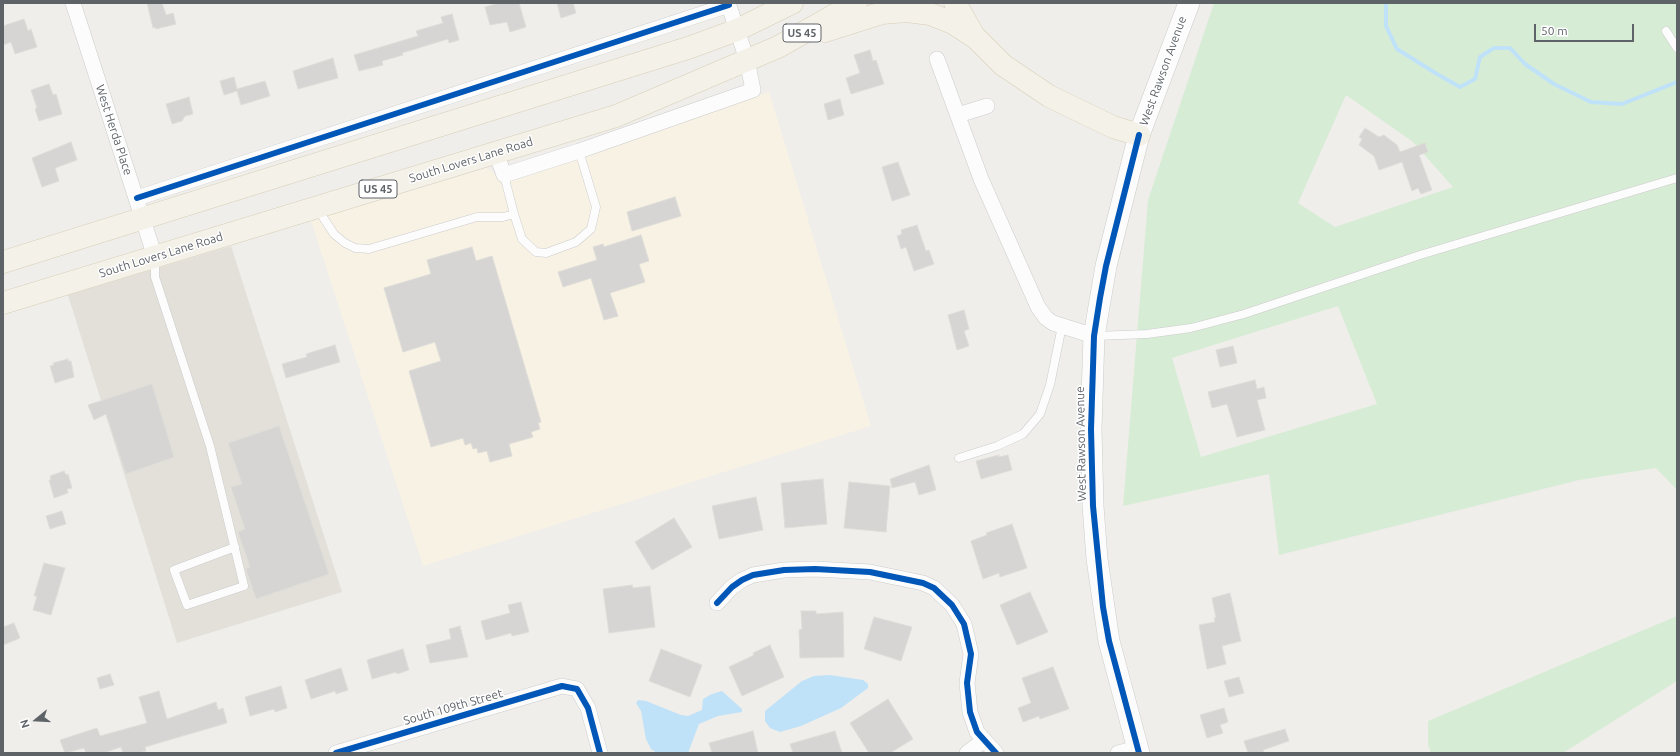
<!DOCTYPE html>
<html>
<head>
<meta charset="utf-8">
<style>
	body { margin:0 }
	#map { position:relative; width:1680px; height:756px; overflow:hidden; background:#efeeea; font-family:Ubuntu,sans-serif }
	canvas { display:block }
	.frame { position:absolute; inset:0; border:4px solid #5e6368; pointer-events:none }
	.north { position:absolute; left:16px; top:700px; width:40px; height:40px; -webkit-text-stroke:3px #fff; paint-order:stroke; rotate:252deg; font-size:11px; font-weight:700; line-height:16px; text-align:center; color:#5e6368 }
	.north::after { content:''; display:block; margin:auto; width:14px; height:18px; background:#5e6368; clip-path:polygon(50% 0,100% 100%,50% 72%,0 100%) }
	.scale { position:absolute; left:1534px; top:24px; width:100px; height:18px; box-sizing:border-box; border:2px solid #5e6368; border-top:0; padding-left:5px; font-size:12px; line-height:14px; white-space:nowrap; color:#5e6368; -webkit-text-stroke:3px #fff; paint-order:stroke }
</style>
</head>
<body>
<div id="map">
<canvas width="1680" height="756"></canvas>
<div class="frame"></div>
<div class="north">N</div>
<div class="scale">50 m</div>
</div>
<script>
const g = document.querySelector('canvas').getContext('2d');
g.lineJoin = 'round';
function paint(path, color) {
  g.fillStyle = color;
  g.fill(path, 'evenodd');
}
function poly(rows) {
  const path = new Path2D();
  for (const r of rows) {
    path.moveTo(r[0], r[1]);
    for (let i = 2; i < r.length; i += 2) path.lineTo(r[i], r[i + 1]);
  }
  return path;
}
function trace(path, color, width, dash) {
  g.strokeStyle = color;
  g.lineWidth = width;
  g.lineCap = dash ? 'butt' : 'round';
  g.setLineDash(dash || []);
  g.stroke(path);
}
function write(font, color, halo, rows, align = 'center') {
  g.font = font + ' Ubuntu,sans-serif';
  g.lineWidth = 3;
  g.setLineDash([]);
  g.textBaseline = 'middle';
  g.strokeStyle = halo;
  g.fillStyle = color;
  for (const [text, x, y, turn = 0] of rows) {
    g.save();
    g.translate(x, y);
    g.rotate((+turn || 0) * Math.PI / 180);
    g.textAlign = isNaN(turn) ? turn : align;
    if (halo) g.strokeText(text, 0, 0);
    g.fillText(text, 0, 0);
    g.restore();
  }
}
const commercial = poly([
	[769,92,871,426,423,566,311,221,487,168,492,171,497,178,503,181,519,179]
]);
const education = poly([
	[231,246,342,592,177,643,68,295]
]);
const green = poly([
	[1214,3,1677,3,1677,490,1656,468,1579,480,1279,555,1269,474,1123,506,1148,200],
	[1346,95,1413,142,1453,187,1335,227,1298,203],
	[1338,306,1377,404,1201,457,1172,358],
	[1677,616,1677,681,1563,753,1431,753,1428,745,1428,721]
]);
const water = poly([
	[814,676,830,675,863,680,868,684,868,688,841,708,801,726,780,732,770,728,765,721,765,711,802,681],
	[722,691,742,709,742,712,718,716,699,724,688,753,657,753,651,749,646,739,641,711,636,703,638,700,646,701,681,715,688,716,702,710,703,699,712,694]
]);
const stream = poly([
	[1386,3,1386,26,1397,49,1437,74,1460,87,1475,79,1480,57,1494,48,1510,48,1525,64,1554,84,1591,102,1622,104,1677,82]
]);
const building = poly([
	[147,3,162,3,166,15,173,13,176,24,156,29,155,27,153,28,147,3],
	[499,3,519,3,526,27,510,32,507,22,490,25,485,7,499,3],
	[557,3,573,3,576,13,561,18,557,3],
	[452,14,459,40,449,43,448,39,402,53,403,55,382,61,383,65,359,71,354,55,418,36,416,31,443,23,441,17,452,14],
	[24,19,28,31,31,29,37,47,15,54,11,42,3,45,3,26,24,19],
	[870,50,873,61,876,60,884,84,851,94,846,78,860,73,854,55,870,50],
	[333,58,338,78,298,89,293,71,333,58],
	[234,77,237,89,265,81,270,96,241,105,237,91,224,95,220,81,234,77],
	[49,84,53,95,56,94,62,114,39,121,35,109,37,108,31,90,49,84],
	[189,97,193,114,185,116,182,121,172,124,166,104,189,97],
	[840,99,844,115,828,120,824,104,840,99],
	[1365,128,1379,137,1384,135,1397,145,1400,152,1425,143,1428,152,1419,155,1432,190,1421,194,1418,188,1412,191,1402,162,1379,170,1374,156,1359,145,1362,139,1359,137,1365,128],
	[71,142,77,160,55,168,59,181,42,187,32,158,71,142],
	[898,162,910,195,892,201,882,167,898,162],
	[675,197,681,216,632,231,627,212,675,197],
	[917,225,926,251,929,250,934,264,914,271,906,247,901,249,897,236,902,234,901,230,917,225],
	[641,235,649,261,639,264,645,282,610,293,618,316,604,320,591,278,563,287,558,272,597,260,593,247,603,244,604,247,641,235],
	[472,247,476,261,492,256,541,422,538,423,540,429,531,432,533,437,509,444,512,456,490,462,487,451,478,453,477,448,473,449,471,443,465,445,463,438,431,447,409,371,441,361,435,342,403,352,384,288,431,274,427,260,472,247],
	[964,310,969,329,964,331,969,346,957,350,948,315,964,310],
	[335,345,340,362,286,378,282,364,307,357,306,354,335,345],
	[1233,346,1237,363,1220,367,1216,350,1233,346],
	[68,359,68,361,71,361,74,377,55,383,50,366,54,365,53,363,68,359],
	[1255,380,1257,389,1264,387,1266,398,1257,400,1265,430,1237,437,1227,404,1212,408,1208,392,1255,380],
	[152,384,174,457,126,474,106,414,94,420,88,405,152,384],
	[279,426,329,574,256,599,246,569,250,567,238,532,245,529,231,487,242,484,228,443,279,426],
	[999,455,999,457,1008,455,1012,470,981,479,976,461,999,455],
	[929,465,936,490,919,495,915,482,892,488,890,479,929,465],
	[64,471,66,475,68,474,72,488,67,489,68,493,54,498,49,480,51,480,50,476,64,471],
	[823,479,827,524,785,528,781,483,823,479],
	[849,482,890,486,886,532,844,528,849,482],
	[756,497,763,530,719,539,712,506,756,497],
	[62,511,66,524,50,529,46,516,62,511],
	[674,518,692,547,652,570,635,542,674,518],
	[1012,524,1027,568,1000,577,999,573,983,579,971,541,987,535,986,533,1012,524],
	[44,563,65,568,51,615,33,610,37,596,34,596,44,563],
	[632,585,633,588,650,586,655,627,609,633,603,589,632,585],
	[1030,592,1048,632,1017,645,1000,605,1030,592],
	[1230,593,1241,641,1222,646,1226,664,1207,669,1199,625,1215,622,1214,618,1216,618,1212,598,1230,593],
	[521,602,529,632,512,636,511,633,486,640,481,621,510,613,508,605,521,602],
	[801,611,816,611,816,614,843,612,844,657,800,658,799,630,802,629,801,611],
	[874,617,912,627,901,661,864,649,874,617],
	[14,623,20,638,3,645,3,627,14,623],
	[460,626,468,657,430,663,426,645,451,639,449,629,460,626],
	[770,645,784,677,742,696,729,667,754,655,753,653,770,645],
	[403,649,409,670,397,674,396,672,372,679,367,660,403,649],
	[661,649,702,665,690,697,649,681,661,649],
	[1053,667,1069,709,1040,719,1039,716,1023,722,1018,708,1031,703,1022,678,1053,667],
	[341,668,348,690,336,694,335,691,311,699,305,680,341,668],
	[110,674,114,685,100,689,97,678,110,674],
	[1239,677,1244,693,1229,697,1224,681,1239,677],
	[281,686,287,708,275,712,274,709,250,716,245,697,281,686],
	[159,691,167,719,216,702,218,710,223,708,227,723,145,747,146,751,138,753,123,753,121,747,103,753,86,753,84,748,65,753,60,740,97,728,100,736,147,723,139,697,159,691],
	[888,699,913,739,890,753,869,753,850,723,888,699],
	[1224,708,1228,722,1220,725,1223,733,1207,738,1200,715,1224,708],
	[1285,729,1289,741,1263,750,1264,753,1248,753,1244,741,1285,729],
	[753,731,758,753,712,753,709,743,753,731],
	[835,731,842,753,793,753,790,744,835,731]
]);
const lane = poly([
	[1666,31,1677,48],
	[317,208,334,234,345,243,355,248,369,249,477,217,503,217,514,214,504,175],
	[514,214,522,239,536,252,546,253,576,242,591,229,596,207,579,151],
	[155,257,155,277,210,446,244,586,187,605,174,570,235,547],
	[1095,336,1147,334,1191,328,1244,314,1420,255,1677,178],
	[959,458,997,446,1023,434,1040,414,1050,385,1062,326]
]);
const street = poly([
	[73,3,155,257],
	[937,59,981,179,1038,307,1046,318,1053,323,1094,336],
	[958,115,987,106],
	[496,152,504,175,579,151,753,90,747,60,728,3],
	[137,198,729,5],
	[717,603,732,587,742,580,753,575,784,570,815,569,870,572,923,583,934,588,952,605,964,624,971,654,967,683,970,712,977,732,996,753],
	[336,753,562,686,577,689,588,708,600,753],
	[967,753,983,741],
	[1118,753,1137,748]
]);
const secondary = poly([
	[1139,753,1109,641,1097,559,1093,506,1091,429,1094,336,1106,266,1139,135,1189,3]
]);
const primary = poly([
	[955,3,973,34],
	[825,31,882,13,907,11,930,14,953,23,976,38,1003,65,1049,96,1113,127,1139,135],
	[3,262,691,47,737,30,792,3],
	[3,303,616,116,778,47,856,3]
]);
const cycleway = poly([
	[137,198,729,5],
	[717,603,732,587,742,580,753,575,784,570,815,569,870,572,923,583,934,588,952,605,964,624,971,654,967,683,970,712,977,732,996,753],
	[336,753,562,686,577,689,588,708,600,753],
	[1139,753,1109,641,1103,607,1093,506,1091,429,1094,336,1100,298,1106,266,1139,135]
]);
const shields = [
	[802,33,38],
	[378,189,38]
];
const shieldNames = [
	["US 45",802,33],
	["US 45",378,189]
];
const streetNames = [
	["West Rawson Avenue",1163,71,-70],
	["West Herda Place",114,130,72],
	["South Lovers Lane Road",471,160,-17],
	["South Lovers Lane Road",161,255,-17],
	["West Rawson Avenue",1081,444,-91],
	["South 109th Street",453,707,-16]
];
paint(commercial, '#f8f2e4');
paint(education, '#e2e0d9');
paint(green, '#d7ecd5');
paint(water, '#bfe2f9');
trace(stream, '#bfe2f9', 4);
paint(building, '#d6d5d3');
trace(building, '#deddd9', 1);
trace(lane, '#ccc', 9);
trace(street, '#ccc', 16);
trace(secondary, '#cbcbca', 22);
trace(primary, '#d8ceb6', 23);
trace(lane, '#fdfcfc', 8);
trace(street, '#fdfcfc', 15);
trace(secondary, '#fdfcfc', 21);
trace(primary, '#f4f1e9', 22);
trace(cycleway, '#0057b8', 6);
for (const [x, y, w] of shields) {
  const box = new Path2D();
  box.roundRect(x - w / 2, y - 9, w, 18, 3);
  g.fillStyle = '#fff';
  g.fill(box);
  trace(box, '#5e6368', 1);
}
write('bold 11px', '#5e6368', null, shieldNames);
write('12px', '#5e6368', '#fff', streetNames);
</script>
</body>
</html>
